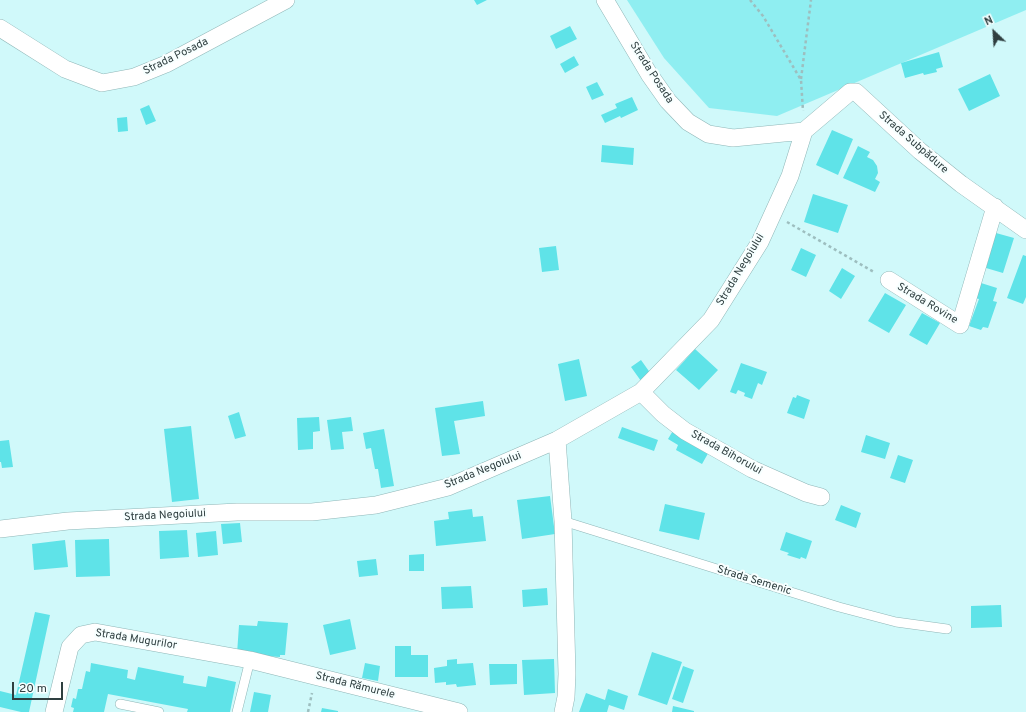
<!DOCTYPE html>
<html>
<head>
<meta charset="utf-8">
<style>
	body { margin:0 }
	#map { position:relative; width:1026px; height:712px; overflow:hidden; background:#d0f9fa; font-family:Overpass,sans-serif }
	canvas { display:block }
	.north { position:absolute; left:974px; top:12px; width:40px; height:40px; -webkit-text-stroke:3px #f7ffff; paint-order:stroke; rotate:335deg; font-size:11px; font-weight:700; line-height:16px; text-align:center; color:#2f3f40 }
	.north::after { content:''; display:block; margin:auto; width:14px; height:18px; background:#2f3f40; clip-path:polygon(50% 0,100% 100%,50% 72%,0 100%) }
	.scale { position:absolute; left:12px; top:682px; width:51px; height:18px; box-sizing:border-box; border:2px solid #2f3f40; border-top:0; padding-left:5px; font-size:12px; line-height:14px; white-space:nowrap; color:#2f3f40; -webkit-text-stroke:3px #f7ffff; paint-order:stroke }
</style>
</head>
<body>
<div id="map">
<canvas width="1026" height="712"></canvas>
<div class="north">N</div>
<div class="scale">20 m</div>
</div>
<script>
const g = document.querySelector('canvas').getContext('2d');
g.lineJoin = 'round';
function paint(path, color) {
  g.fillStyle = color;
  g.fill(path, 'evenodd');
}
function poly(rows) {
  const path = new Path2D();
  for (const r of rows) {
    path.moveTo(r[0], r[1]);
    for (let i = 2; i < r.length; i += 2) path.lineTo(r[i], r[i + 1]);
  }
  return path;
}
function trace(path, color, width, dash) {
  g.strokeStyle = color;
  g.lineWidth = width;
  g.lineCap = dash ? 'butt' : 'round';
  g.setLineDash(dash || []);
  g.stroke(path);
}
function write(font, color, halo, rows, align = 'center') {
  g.font = font + ' Overpass,sans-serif';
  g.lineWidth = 4;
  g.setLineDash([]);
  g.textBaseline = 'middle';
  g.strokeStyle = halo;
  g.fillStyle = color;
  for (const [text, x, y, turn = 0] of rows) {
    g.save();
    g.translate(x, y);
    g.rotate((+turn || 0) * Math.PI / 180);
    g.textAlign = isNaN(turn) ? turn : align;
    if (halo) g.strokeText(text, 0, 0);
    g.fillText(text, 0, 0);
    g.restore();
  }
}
const green = poly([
	[627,0,1026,0,1026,10,777,116,709,108,664,58]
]);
const building = poly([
	[474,0,487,0,477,5],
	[570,26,577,39,556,49,550,36],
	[939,52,943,67,936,69,937,72,924,75,923,73,905,78,901,63],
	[574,56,579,65,565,73,560,64],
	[990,74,1000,96,969,111,958,89],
	[597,82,604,95,592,100,586,87],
	[632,97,638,110,621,118,620,116,605,123,601,115,617,108,615,104],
	[149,105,156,121,146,125,140,109],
	[127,117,128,131,118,132,117,118],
	[832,130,853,139,838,175,816,165],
	[602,145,634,148,633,165,601,162],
	[858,146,870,152,867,157,873,160,877,166,878,173,875,179,880,182,875,192,843,178],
	[813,194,848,205,838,233,804,222],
	[996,233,1014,238,1003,273,986,268],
	[556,246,559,270,542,272,539,248],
	[801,248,816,255,806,277,791,270],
	[1023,255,1026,256,1026,297,1023,304,1007,298],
	[842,268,855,276,841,299,829,291],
	[981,283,997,288,993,301,997,302,988,328,983,327,981,330,969,326,979,299,975,298],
	[885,293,906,305,889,333,868,321],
	[922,313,940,323,927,345,909,335],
	[695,349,718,370,699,390,676,370],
	[579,359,587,396,565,401,558,364],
	[641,360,651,374,641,381,631,367],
	[741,363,767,372,762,385,758,383,752,399,744,396,745,393,738,390,736,394,730,392],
	[797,395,810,400,804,419,787,413,793,397,796,398],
	[483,401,485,416,454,421,460,454,442,456,435,408],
	[239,412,246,436,235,439,228,416],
	[319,417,320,431,313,432,313,449,298,450,297,418],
	[351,417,353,431,342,432,344,449,331,450,327,420],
	[191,426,199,499,172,502,164,429],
	[622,427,658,440,654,451,618,438],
	[384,429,394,486,381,488,378,469,375,469,371,448,366,449,363,433],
	[674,429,710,450,702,464,676,450,678,445,668,439],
	[866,435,890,443,885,459,861,452],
	[9,440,13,467,2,468,1,462,0,462,0,441],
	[898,455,913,460,905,483,890,478],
	[550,496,555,534,522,539,517,500],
	[665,504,705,513,699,540,659,531],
	[841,505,861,513,856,528,835,520],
	[472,509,473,517,483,516,486,541,436,546,434,521,449,519,448,512],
	[240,523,242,542,223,544,221,524],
	[187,530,189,557,160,559,159,531],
	[216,531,218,555,198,557,196,533],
	[786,532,812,541,806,559,801,557,800,559,787,555,789,553,780,550],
	[109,539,110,576,76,577,75,540],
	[65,540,68,567,34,570,32,544],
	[424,554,424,571,409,571,409,555],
	[376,559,378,575,359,577,357,561],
	[471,586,473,608,442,609,441,587],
	[547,588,548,605,523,607,522,590],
	[1001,605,1002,627,971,628,971,606],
	[35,612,50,615,29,712,21,712,0,707,0,691,16,695],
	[350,619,356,649,330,655,323,625],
	[258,621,288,623,285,655,280,655,280,657,237,654,239,625,257,626],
	[395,646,411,646,411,655,428,655,428,677,395,677],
	[652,652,682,662,667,705,638,695],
	[457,659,457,664,473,663,476,685,457,687,456,684,446,685,446,682,435,683,434,668,447,666,447,660],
	[554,659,555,693,524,695,522,660],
	[91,663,128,670,127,678,135,680,138,667,184,676,183,683,206,687,208,676,236,682,230,712,187,712,188,709,108,694,104,712,73,712,74,708,71,707,73,698,76,699,78,689,82,689,86,671,90,672],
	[365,663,380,666,378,681,362,678],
	[489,664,517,664,517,684,490,685],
	[683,666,694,670,683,703,672,699],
	[608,689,628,696,624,710,609,705,607,712,579,712,586,693,605,700],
	[254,692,271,695,268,712,250,712],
	[673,706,694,711,694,712,672,712],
	[322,708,338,711,338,712,321,712]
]);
const path = poly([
	[750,0,763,16,801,80,803,111],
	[801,79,811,0],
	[787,222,874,272],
	[308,712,312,693]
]);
const service = poly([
	[563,521,839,607,896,622,947,629],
	[120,704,159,712],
	[237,712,250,660]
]);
const minor = poly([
	[605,0,649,74,668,101,688,122,708,134,733,138,804,131],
	[0,28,65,69,102,83,134,77,166,64,286,0],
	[804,131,850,92,856,92,920,151,961,184,1026,230],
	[889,280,960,325,995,207],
	[641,392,663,414,685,431,752,469,806,493,821,497],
	[557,440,563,521,567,674,566,697,563,712],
	[0,529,68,521,237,512,312,512,376,505,448,487,557,440,641,392,711,320,760,242,790,176,804,131],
	[54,712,70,647,81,635,95,632,250,660,459,712]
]);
const streetNames = [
	["Strada Posada",176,57,-26],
	["Strada Posada",651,73,57],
	["Strada Subpădure",913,143,41],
	["Strada Negoiului",741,270,-59],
	["Strada Rovine",927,304,31],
	["Strada Bihorului",726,453,29],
	["Strada Negoiului",483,471,-22],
	["Strada Negoiului",165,516,-3],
	["Strada Semenic",754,581,17],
	["Strada Mugurilor",136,640,9],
	["Strada Rămurele",355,686,14]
];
paint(green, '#8feef1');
paint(building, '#5fe3e8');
trace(service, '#8fb6b7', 10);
trace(minor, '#8fb6b7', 18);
trace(path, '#9dbebf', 2.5, [3, 3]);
trace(service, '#fff', 9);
trace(minor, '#fff', 17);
write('11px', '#2f3f40', '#f7ffff', streetNames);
</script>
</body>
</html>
